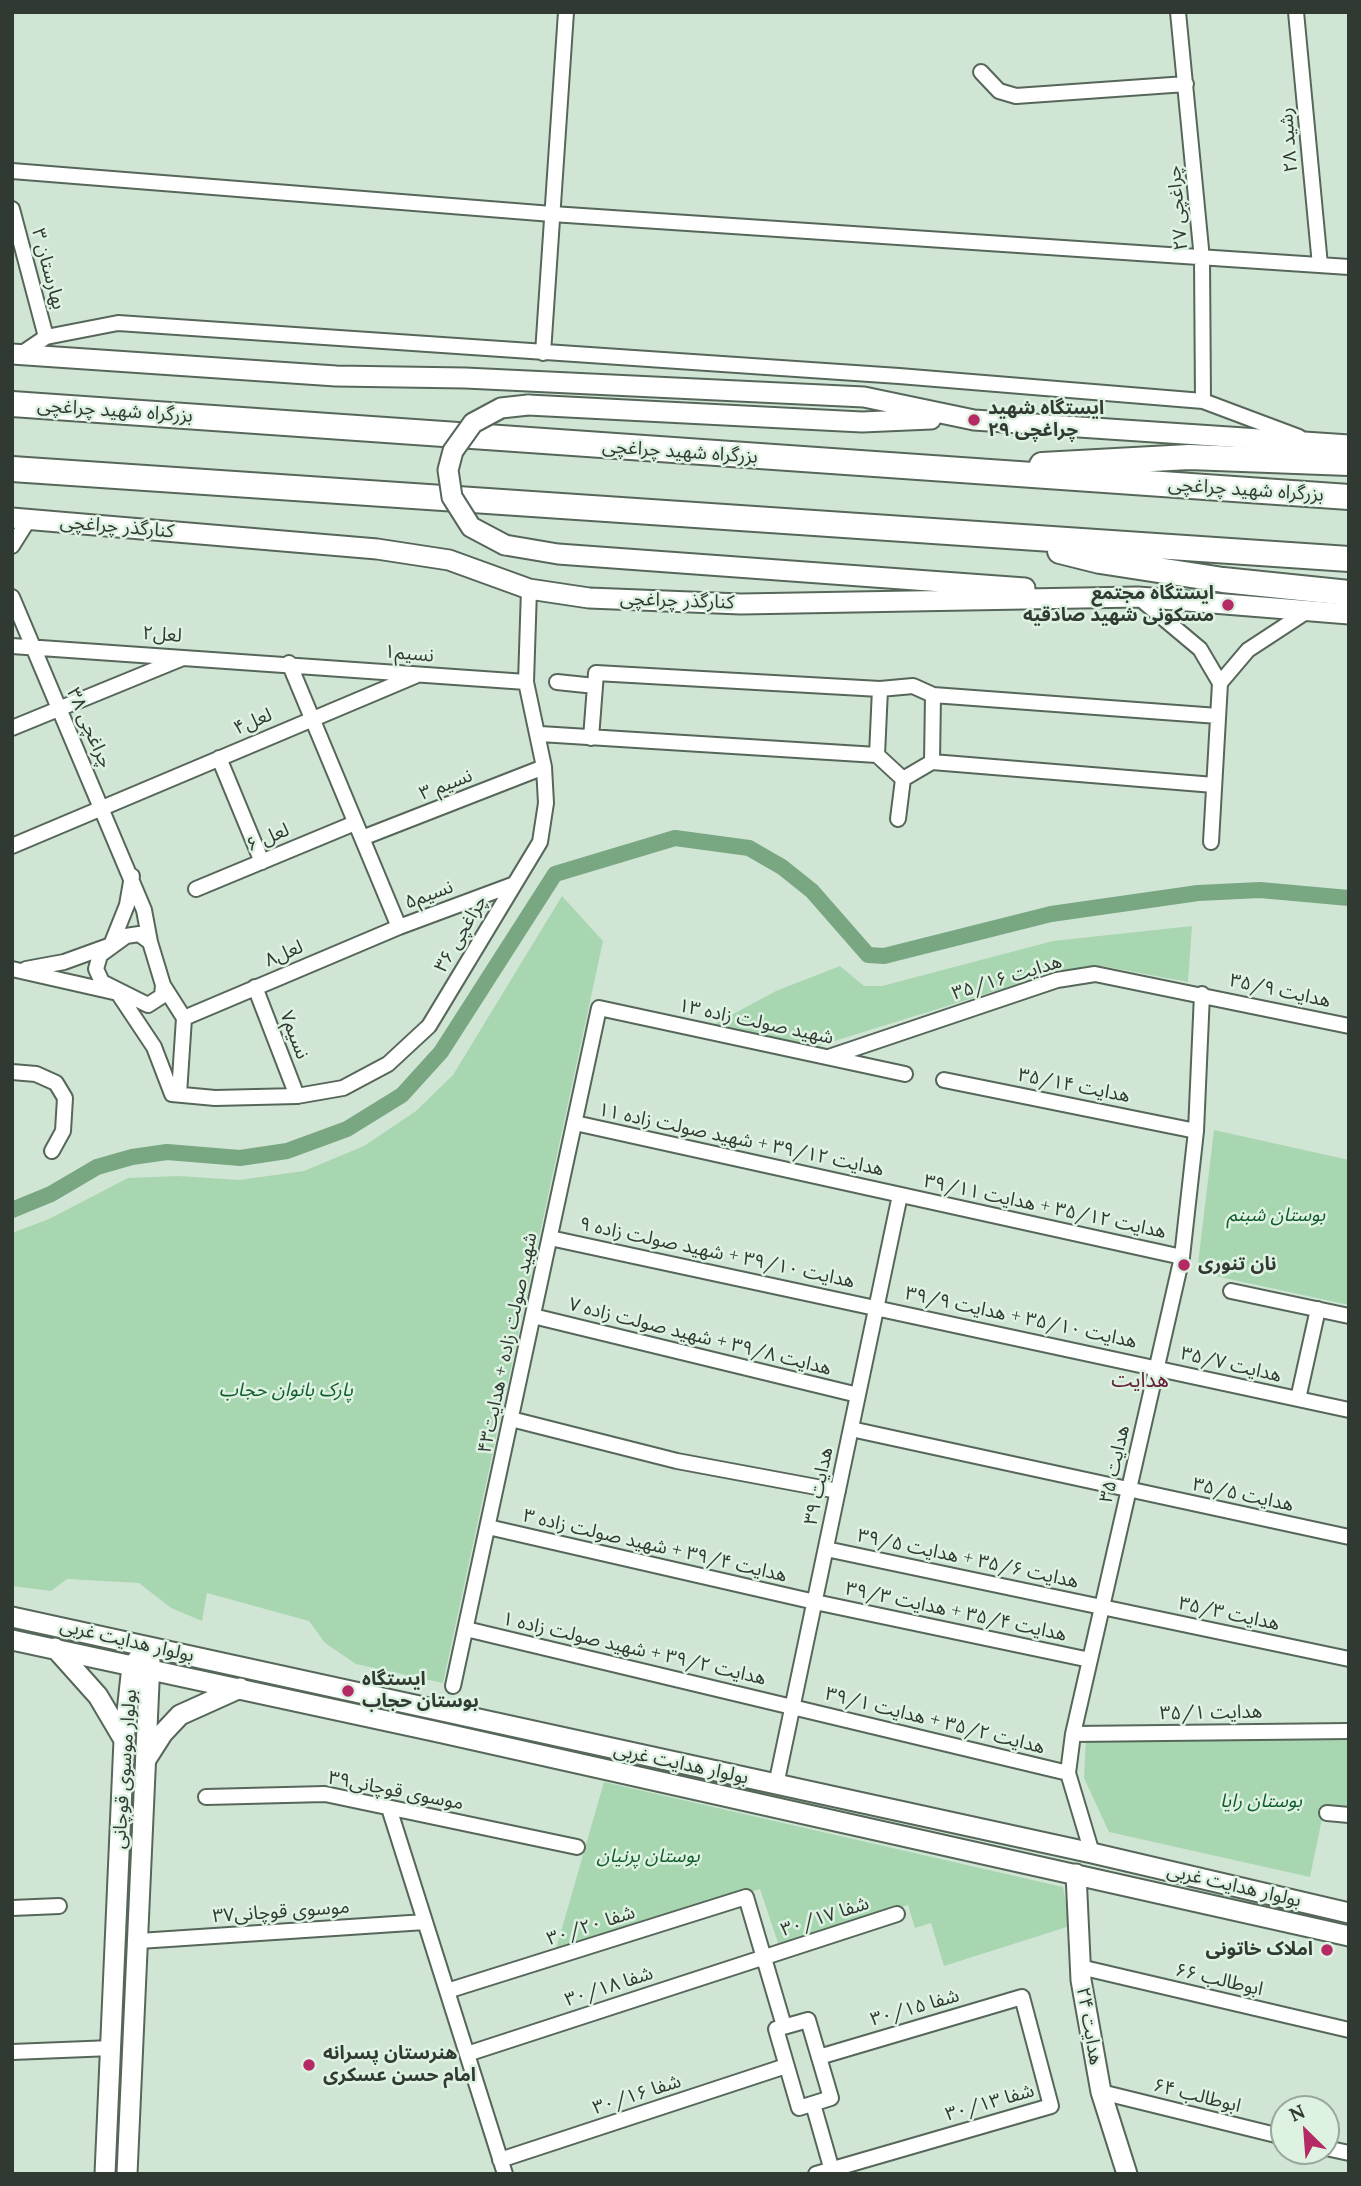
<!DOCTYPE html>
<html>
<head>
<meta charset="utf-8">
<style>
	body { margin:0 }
	#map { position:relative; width:1361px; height:2186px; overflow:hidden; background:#d1e5d5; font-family:Lora,serif }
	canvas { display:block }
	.frame { position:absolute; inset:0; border:14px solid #313933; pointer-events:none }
	.north { position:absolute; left:1270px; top:2095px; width:70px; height:70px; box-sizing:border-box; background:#def2e2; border:2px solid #99a89c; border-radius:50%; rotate:335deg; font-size:19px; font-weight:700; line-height:28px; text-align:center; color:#313933 }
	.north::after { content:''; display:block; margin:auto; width:24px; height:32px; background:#b52a64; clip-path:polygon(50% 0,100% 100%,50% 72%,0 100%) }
</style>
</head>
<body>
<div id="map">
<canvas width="1361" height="2186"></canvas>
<div class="frame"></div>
<div class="north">N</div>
</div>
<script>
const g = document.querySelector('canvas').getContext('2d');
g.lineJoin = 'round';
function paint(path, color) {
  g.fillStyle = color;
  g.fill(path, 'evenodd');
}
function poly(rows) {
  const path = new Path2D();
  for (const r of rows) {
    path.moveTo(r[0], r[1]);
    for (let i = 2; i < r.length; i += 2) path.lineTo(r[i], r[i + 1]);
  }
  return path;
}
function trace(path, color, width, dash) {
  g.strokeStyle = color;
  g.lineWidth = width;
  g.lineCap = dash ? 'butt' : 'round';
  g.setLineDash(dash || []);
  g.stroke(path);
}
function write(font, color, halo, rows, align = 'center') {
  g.font = font + ' Lora,"Noto Sans Arabic",serif';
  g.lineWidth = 5;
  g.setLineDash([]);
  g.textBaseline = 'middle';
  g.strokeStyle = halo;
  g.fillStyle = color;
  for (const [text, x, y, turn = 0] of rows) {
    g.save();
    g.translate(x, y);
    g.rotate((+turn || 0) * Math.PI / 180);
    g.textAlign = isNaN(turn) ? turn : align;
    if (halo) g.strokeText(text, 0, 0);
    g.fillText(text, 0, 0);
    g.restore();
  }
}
const green = poly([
	[562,896,603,941,443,1683,356,1664,325,1643,309,1621,207,1593,202,1621,171,1608,139,1583,67,1579,51,1591,12,1586,12,1233,49,1219,128,1178,178,1176,239,1180,304,1171,364,1146,416,1111,453,1075],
	[1192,926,1188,982,1102,966,1063,970,815,1047,713,1025,776,991,840,966,864,986,882,986,1053,941],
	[1214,1130,1349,1160,1349,1305,1197,1272],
	[1349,1737,1349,1810,1324,1809,1310,1877,1109,1832,1084,1778,1086,1740],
	[604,1782,1063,1887,1070,1926,944,1966,931,1923,915,1928,908,1905,779,1946,760,1889,556,1949]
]);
const canal = poly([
	[12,1210,51,1194,97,1167,132,1157,167,1152,240,1158,287,1151,347,1129,402,1095,441,1052,555,874,675,838,749,848,782,867,812,891,868,955,884,956,1051,914,1198,893,1260,890,1349,898]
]);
const street = poly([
	[1178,12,1202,259,1203,401],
	[1296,12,1320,265],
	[981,72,999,91,1016,96,1186,84],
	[12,171,552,214,1349,267],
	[12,209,46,337],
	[543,353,566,12],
	[21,354,46,337,118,323,899,376,1203,401,1299,437],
	[12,546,29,519],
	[12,597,144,910,150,942,163,985,162,996,148,1005,102,982,96,969,100,955,126,936,139,934,150,942],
	[1138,597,1200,649,1220,683,1211,842],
	[12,646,526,682],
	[289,663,399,927],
	[557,682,595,686],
	[1220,683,1248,650,1306,612],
	[12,728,183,658],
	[540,734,877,755,903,779,932,762,1214,785],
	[591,738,596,673,880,689,913,686,933,695,1218,716],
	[877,755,880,689],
	[219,758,262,862],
	[932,762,933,695],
	[898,819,903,779],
	[362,838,544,767],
	[12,846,415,676],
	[196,889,355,823],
	[12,969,118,993,154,1047,172,1094,215,1098,297,1096,343,1088,388,1064,429,1026,540,842,546,803,544,767,526,682,529,589],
	[26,969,64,962,111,945,127,905,132,876],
	[163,985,184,1018,179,1094],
	[255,987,297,1096],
	[184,1018,399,927,512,885],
	[829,1057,1057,980,1095,974,1349,1026],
	[12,1072,36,1074,56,1083,65,1098,63,1131,52,1151],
	[944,1080,1196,1131],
	[575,1123,1182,1257],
	[550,1238,1349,1410],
	[1231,1291,1349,1316],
	[533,1316,858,1395],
	[1298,1399,1318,1309],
	[511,1419,677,1461,838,1491],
	[851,1429,1349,1537],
	[488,1527,815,1602,1090,1660],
	[826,1549,1349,1659],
	[466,1629,1068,1773],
	[453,1686,599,1008,905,1074],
	[1073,1734,1349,1731],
	[776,1785,900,1195],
	[206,1797,325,1794,577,1847],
	[389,1808,505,2174],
	[1327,1813,1349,1815],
	[1092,1853,1068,1773,1073,1734,1182,1257,1196,1131,1202,994],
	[12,1908,59,1906],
	[139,1941,425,1922],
	[1080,1967,1349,2030],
	[447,1991,746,1897,784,2026],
	[808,2020,831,2098,799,2108,776,2029,808,2020],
	[12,2052,112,2048],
	[467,2054,897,1914],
	[1101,2092,1284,2137],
	[813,2104,833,2174],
	[1326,2148,1349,2153],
	[500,2160,786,2066],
	[816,2174,1051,2106,1022,1997,819,2057]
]);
const secondary = poly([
	[12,354,336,376,465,378,864,397,974,420,1349,445],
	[528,405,862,422,931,419],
	[12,518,377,549,449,560,529,589,589,598,741,604,1138,597,1349,614],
	[505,545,558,554,1025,588],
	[12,1617,1092,1853,1349,1913],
	[12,1640,438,1732,1349,1936],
	[55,1648,98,1696,124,1740],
	[147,1758,163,1733,180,1715,240,1688],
	[1076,1874,1081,1980,1101,2092,1127,2174],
	[105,2174,124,1740,132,1666,139,1658],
	[127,2174,150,1661]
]);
const highway = poly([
	[12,404,1349,497],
	[1042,465,1189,457,1349,463],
	[12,469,1349,559],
	[1060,551,1100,561,1223,580,1349,593]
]);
const secondaryBridge = poly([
	[505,545,471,527,452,497,448,470,453,451,473,423,501,408,528,405]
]);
const markers = [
	[974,420,7,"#b52a64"],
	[1228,605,7,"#b52a64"],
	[1184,1265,7,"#b52a64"],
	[348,1691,7,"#b52a64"],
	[1327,1950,7,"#b52a64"],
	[309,2065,7,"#b52a64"]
];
const streetNames = [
	["رشید ۲۸",1289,140,-95],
	["چراغچی ۲۷",1178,208,-95],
	["بهارستان ۳",48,269,75],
	["بزرگراه شهید چراغچی",115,411,4],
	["بزرگراه شهید چراغچی",680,452,4],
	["بزرگراه شهید چراغچی",1246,490,4],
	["کنارگذر چراغچی",117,527,5],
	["کنارگذر چراغچی",677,601,2],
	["لعل۲",162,635,4],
	["نسیم۱",409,654,5],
	["لعل۴",253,722,-23],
	["چراغچی ۳۸",89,728,66],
	["نسیم ۳",446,785,-21],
	["لعل ۶",268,838,-23],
	["نسیم۵",429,895,-20],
	["چراغچی ۳۶",461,934,-60],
	["لعل۸",284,954,-23],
	["هدایت ۳۵/۱۶",1007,978,-17],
	["هدایت ۳۵/۹",1280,991,12],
	["شهید صولت زاده ۱۳",756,1022,12],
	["نسیم۷",294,1035,69],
	["هدایت ۳۵/۱۴",1074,1086,11],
	["هدایت ۳۹/۱۲ + شهید صولت زاده ۱۱",741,1140,12],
	["هدایت ۳۵/۱۲ + هدایت ۳۹/۱۱",1045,1207,12],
	["هدایت ۳۹/۱۰ + شهید صولت زاده ۹",717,1253,12],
	["هدایت ۳۵/۱۰ + هدایت ۳۹/۹",1021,1318,12],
	["هدایت ۳۹/۸ + شهید صولت زاده ۷",700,1337,14],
	["شهید صولت زاده + هدایت۴۳",508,1343,-78],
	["هدایت ۳۵/۷",1231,1365,13],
	["هدایت ۳۵",1115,1464,-77],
	["هدایت ۳۹",819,1486,-78],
	["هدایت ۳۵/۵",1243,1495,12],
	["هدایت ۳۹/۴ + شهید صولت زاده ۳",655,1546,13],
	["هدایت ۳۵/۶ + هدایت ۳۹/۵",968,1559,12],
	["هدایت ۳۵/۴ + هدایت ۳۹/۳",956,1612,12],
	["هدایت ۳۵/۳",1229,1614,12],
	["بولوار هدایت غربی",127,1641,13],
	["هدایت ۳۹/۲ + شهید صولت زاده ۱",634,1649,13],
	["هدایت ۳۵/۱",1211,1713,-1],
	["هدایت ۳۵/۲ + هدایت ۳۹/۱",935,1721,14],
	["بولوار هدایت غربی",681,1764,12],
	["بولوار موسوی قوچانی",125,1769,-86],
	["موسوی قوچانی۳۹",396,1791,11],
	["بولوار هدایت غربی",1234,1886,13],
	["موسوی قوچانی۳۷",281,1912,-4],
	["شفا ۳۰/۱۷",825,1917,-18],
	["شفا ۳۰/۲۰",591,1926,-18],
	["ابوطالب ۶۶",1219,1980,13],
	["شفا ۳۰/۱۸",609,1987,-18],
	["شفا ۳۰/۱۵",915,2008,-16],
	["هدایت ۲۴",1089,2026,80],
	["شفا ۳۰/۱۶",637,2095,-18],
	["ابوطالب ۶۴",1197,2096,14],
	["شفا ۳۰/۱۳",990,2103,-16]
];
const poiNames = [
	["ایستگاه شهید",988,409],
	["چراغچی ۲۹",988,431],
	["ایستگاه مجتمع",1214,594,"right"],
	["مسکونی شهید صادقیه",1214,616,"right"],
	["نان تنوری",1198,1265],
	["ایستگاه",362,1680],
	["بوستان حجاب",362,1702],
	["املاک خاتونی",1313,1950,"right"],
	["هنرستان پسرانه",323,2054],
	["امام حسن عسکری",323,2076]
];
const parkNames = [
	["بوستان شبنم",1276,1216],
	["پارک بانوان حجاب",286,1391],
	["بوستان رایا",1261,1802],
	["بوستان پرنیان",648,1857]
];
const neighbourhoodNames = [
	["هدایت",1140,1381]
];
paint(green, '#a8d6b1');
trace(canal, '#78a782', 16);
trace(street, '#566759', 18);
trace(secondary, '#566759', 23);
trace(highway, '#566759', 28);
trace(street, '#fff', 14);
trace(secondary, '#fff', 19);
trace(highway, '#fff', 24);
trace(secondaryBridge, '#566759', 23, []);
trace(secondaryBridge, '#fff', 19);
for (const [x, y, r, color] of markers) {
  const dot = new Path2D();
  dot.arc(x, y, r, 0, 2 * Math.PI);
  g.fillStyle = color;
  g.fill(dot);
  trace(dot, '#def2e2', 2.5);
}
write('19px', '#313933', '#def2e2', streetNames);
write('bold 19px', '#313933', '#def2e2', poiNames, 'left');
write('italic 19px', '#115c2d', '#def2e2', parkNames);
write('21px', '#65213a', '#def2e2', neighbourhoodNames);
</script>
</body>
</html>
